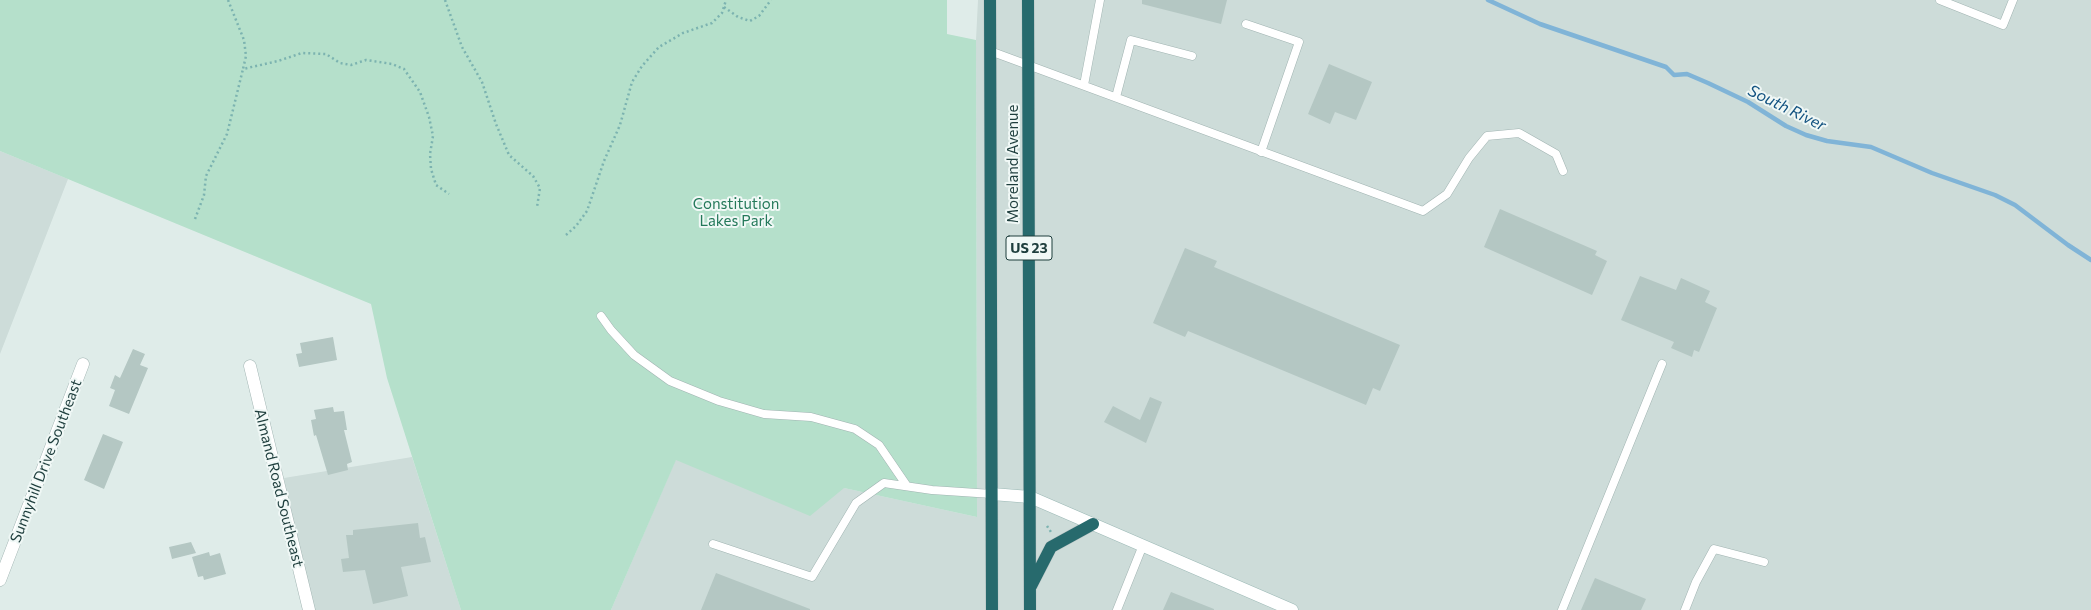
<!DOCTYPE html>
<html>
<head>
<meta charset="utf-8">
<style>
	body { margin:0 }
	canvas { display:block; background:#dfece9 }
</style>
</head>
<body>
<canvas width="2091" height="610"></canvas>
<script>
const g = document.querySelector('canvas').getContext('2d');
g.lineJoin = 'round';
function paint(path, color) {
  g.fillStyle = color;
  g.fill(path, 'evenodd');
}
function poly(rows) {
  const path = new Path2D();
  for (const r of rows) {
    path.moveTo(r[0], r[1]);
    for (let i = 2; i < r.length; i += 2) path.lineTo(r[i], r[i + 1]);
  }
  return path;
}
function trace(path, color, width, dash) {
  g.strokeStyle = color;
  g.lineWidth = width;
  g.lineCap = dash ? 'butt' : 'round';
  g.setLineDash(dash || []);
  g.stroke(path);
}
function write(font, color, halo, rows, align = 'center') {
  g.font = font + ' Commissioner,sans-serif';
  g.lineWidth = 4;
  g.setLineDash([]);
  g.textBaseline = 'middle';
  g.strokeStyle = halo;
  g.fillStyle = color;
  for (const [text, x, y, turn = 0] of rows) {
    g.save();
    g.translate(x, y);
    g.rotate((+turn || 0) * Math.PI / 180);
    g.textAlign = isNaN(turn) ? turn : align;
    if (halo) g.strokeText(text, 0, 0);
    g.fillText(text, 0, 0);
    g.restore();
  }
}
const built = poly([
	[978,0,2091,0,2091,610,611,610,679,452,977,517,976,40],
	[0,151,68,179,0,354],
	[412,457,461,610,309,610,284,478]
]);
const green = poly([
	[0,0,947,0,947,34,976,40,977,517,844,488,810,516,676,460,611,610,461,610,387,378,371,304,0,151]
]);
const stream = poly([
	[1488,0,1540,24,1666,67,1674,75,1687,74,1708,83,1748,102,1786,126,1806,135,1827,141,1871,147,1932,173,1995,195,2015,205,2068,245,2091,260]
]);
const building = poly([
	[1142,0,1227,0,1221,24,1142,4],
	[1329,64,1372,82,1356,120,1335,112,1330,124,1308,114],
	[1500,209,1597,251,1595,255,1607,261,1592,295,1484,247],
	[1185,248,1217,261,1214,267,1400,345,1380,391,1373,388,1366,405,1188,331,1185,337,1153,323],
	[1640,276,1676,290,1681,278,1710,291,1705,302,1717,308,1699,352,1694,350,1692,357,1671,348,1674,342,1621,320],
	[333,337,337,360,299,367,296,354,302,353,300,343],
	[133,349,145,354,140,365,148,368,129,414,109,406,115,390,110,388,115,375,120,378],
	[1150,397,1162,402,1146,443,1104,422,1113,406,1140,420],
	[333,407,334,412,344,411,347,430,344,430,352,462,347,464,348,470,328,475,316,435,314,436,311,420,316,419,314,410],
	[103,434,123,442,104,489,84,480],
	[418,523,420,538,425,537,431,562,401,567,408,596,373,604,365,570,343,572,341,559,349,558,346,535,353,535,353,530],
	[191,542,196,553,172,559,169,547],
	[209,552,210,556,220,553,226,574,204,580,203,576,198,577,192,557],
	[716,573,810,609,810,610,701,610],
	[1595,578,1646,599,1641,610,1581,610],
	[1171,592,1214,609,1214,610,1163,610]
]);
const path = poly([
	[228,0,244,40,246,56,243,69,278,61,302,53,326,54,340,63,351,65,366,60,392,64,404,69,420,92,429,117,433,136,430,154,431,169,436,185,449,194],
	[445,0,462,47,482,82,496,124,509,155,533,176,540,188,537,207],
	[724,7,738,17,750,21,759,16,771,0],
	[195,219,204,195,206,176,227,134,243,69],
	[566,235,576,226,587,211,604,161,620,125,632,82,642,66,659,47,683,33,712,23,722,13,726,0],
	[1047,526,1051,532]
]);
const lane = poly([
	[1940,0,2003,25,2013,0],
	[1246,24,1299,42,1261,152],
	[990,51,1423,211,1447,194,1469,158,1487,136,1519,133,1556,154,1563,171],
	[1084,85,1100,0],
	[1116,97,1131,40,1192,56],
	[601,316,611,330,634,355,670,381,719,401,764,414,811,417,855,429,879,445,907,486],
	[713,544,812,577,856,503,884,483,932,490,992,494],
	[1117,610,1143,545],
	[1562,610,1662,364],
	[1685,610,1696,582,1714,549,1764,562]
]);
const street = poly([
	[250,366,309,610],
	[0,580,83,364]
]);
const secondary = poly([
	[992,494,1030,497,1292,610]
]);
const highway = poly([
	[990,0,992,610],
	[1028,0,1030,610],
	[1031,586,1051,547,1093,524]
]);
const shields = [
	[1029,248,46]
];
const shieldNames = [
	["US 23",1029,248]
];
const streetNames = [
	["Moreland Avenue",1013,164,-90],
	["Sunnyhill Drive Southeast",46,461,-69],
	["Almand Road Southeast",279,488,76]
];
const parkNames = [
	["Constitution",736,204],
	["Lakes Park",736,221]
];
const waterNames = [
	["South River",1787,108,26]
];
paint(built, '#cddcd9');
paint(green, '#b5e0cb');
trace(stream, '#80b4d7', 4.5);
paint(building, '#b4c7c3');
trace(lane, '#a1b4b2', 9);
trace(street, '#a1b4b2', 13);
trace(secondary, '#9cb9b6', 13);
trace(highway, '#c0c9c9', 13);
trace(path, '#7cb3b0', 2.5, [2, 3]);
trace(lane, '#fff', 8);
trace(street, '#fff', 12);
trace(secondary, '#fff', 12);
trace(highway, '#276a6d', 12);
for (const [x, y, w] of shields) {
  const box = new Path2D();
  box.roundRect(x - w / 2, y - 12, w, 24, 3);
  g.fillStyle = '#f0f8f6';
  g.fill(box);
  trace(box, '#1e3e3d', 1);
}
write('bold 14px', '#1e3e3d', null, shieldNames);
write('15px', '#1e3e3d', '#f0f8f6', streetNames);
write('15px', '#24795a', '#f0f8f6', parkNames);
write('italic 16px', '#125280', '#f0f8f6', waterNames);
</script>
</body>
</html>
